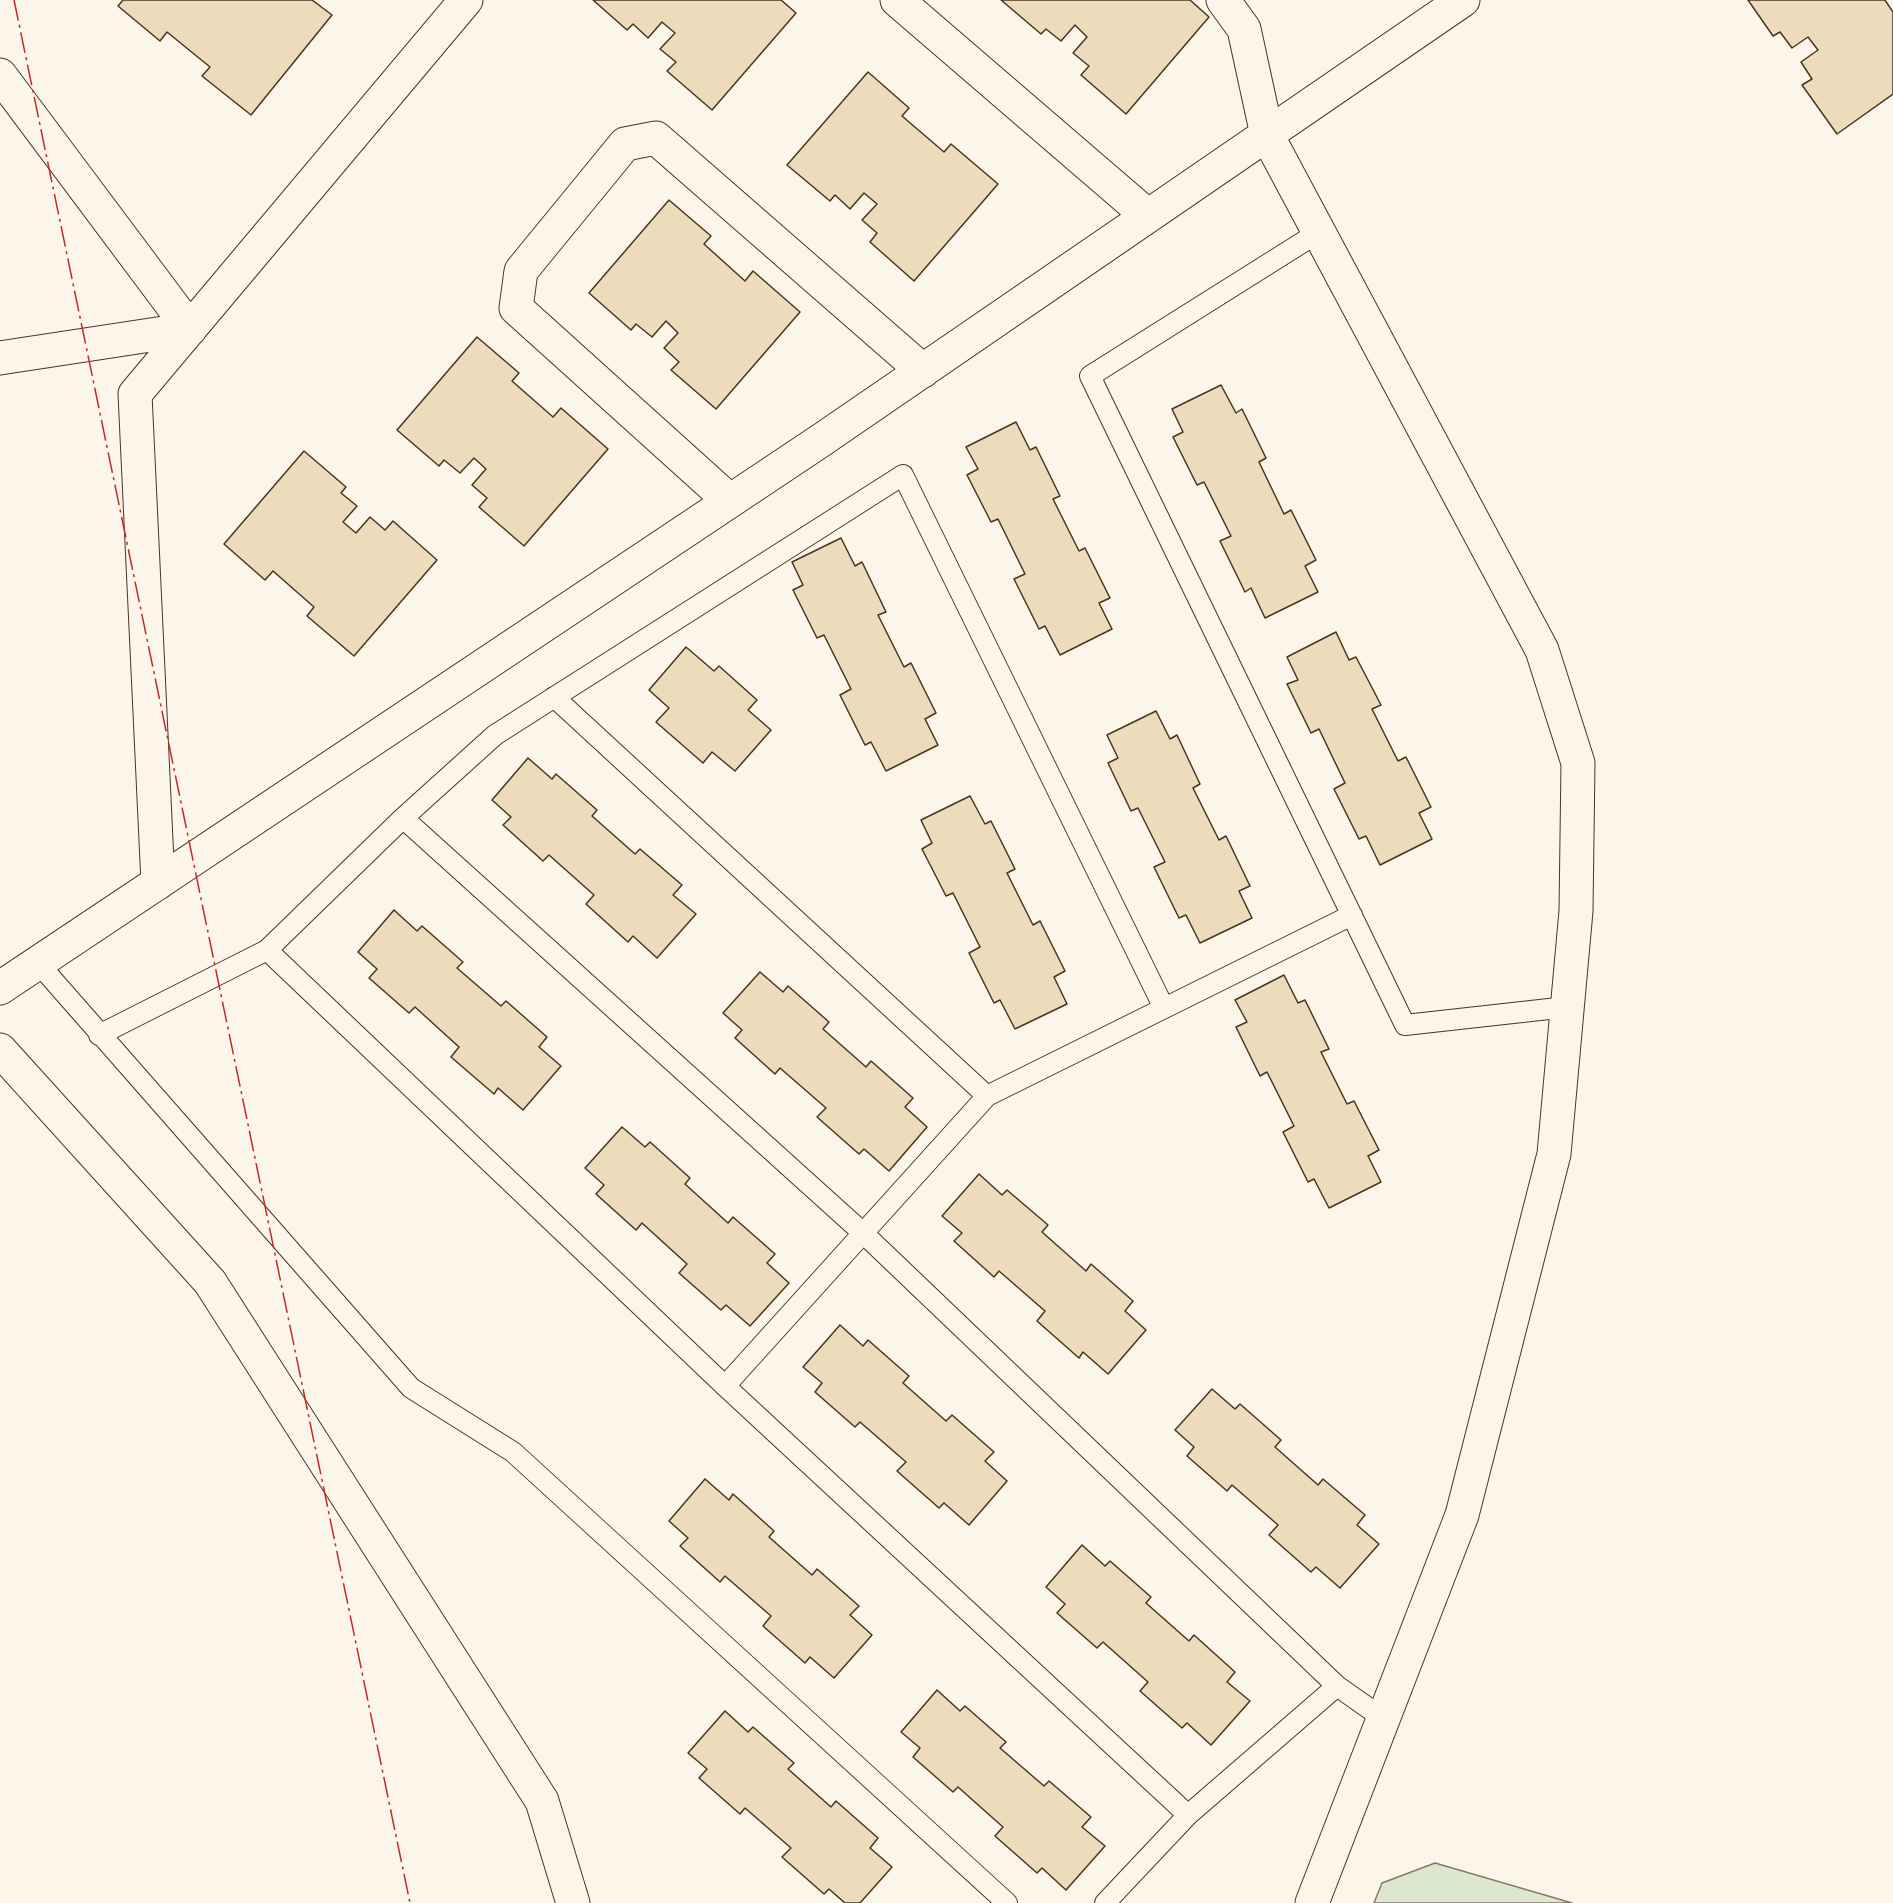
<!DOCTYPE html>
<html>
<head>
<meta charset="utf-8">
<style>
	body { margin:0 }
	canvas { display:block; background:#fbf6e9 }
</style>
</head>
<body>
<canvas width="1893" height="1903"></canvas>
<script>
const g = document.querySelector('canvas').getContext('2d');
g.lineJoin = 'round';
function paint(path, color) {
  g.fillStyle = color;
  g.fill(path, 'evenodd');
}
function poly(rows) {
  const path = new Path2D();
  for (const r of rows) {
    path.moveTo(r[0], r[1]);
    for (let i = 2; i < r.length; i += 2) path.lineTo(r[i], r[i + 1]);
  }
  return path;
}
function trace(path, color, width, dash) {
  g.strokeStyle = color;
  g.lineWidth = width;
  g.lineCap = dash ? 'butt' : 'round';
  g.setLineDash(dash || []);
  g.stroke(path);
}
const green = poly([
	[1435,1863,1572,1903,1374,1903,1382,1883,1435,1863]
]);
const building = poly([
	[123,0,312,0,332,15,251,115,202,76,210,67,167,32,160,41,118,6,123,0],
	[593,0,781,0,796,13,712,110,667,71,676,62,660,49,675,33,662,22,648,38,633,24,627,30,593,0],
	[1001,0,1190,0,1209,17,1126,114,1081,75,1089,66,1073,53,1087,37,1075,25,1061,41,1046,29,1041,34,1001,0],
	[1748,0,1885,0,1893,12,1893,94,1837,134,1802,85,1812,79,1801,62,1818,50,1808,37,1792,48,1780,32,1773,36,1748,0],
	[868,72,909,108,902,116,944,152,951,144,998,184,914,281,870,242,877,233,862,220,877,204,864,193,850,209,835,195,830,201,787,165,868,72],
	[669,200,711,236,704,244,745,281,753,271,800,312,716,409,671,370,679,362,664,348,678,333,666,321,652,337,636,324,631,330,589,293,669,200],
	[477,337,519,373,512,381,553,417,561,408,608,449,524,546,479,507,487,498,472,485,486,469,474,458,460,473,444,460,439,466,397,430,477,337],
	[1221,385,1236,413,1242,409,1266,458,1259,462,1284,514,1291,510,1316,560,1305,566,1318,592,1265,618,1251,588,1245,592,1220,541,1231,536,1204,482,1197,485,1173,437,1183,432,1172,409,1221,385],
	[1016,422,1030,450,1036,447,1060,496,1053,499,1079,551,1085,548,1110,598,1099,603,1112,629,1060,655,1045,626,1039,629,1014,579,1025,574,998,519,991,522,967,475,978,469,966,447,1016,422],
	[304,451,346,487,341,493,357,506,343,522,356,533,370,517,385,530,393,521,437,560,354,656,307,616,314,607,273,571,265,580,224,544,304,451],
	[841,538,855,566,862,562,886,612,878,615,904,667,911,663,936,713,925,719,938,745,886,771,871,742,865,745,840,695,851,689,824,635,817,638,793,590,803,585,792,562,841,538],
	[1336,632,1349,660,1356,657,1381,705,1372,709,1398,761,1406,757,1431,807,1419,813,1432,839,1380,865,1366,836,1359,839,1334,789,1345,783,1319,729,1311,733,1287,684,1298,680,1287,657,1336,632],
	[686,647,714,671,719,666,757,700,748,710,771,730,735,771,712,752,703,763,656,722,669,708,649,690,686,647],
	[1156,711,1170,739,1177,735,1200,784,1193,788,1219,840,1226,836,1250,886,1239,891,1252,918,1200,943,1186,915,1179,918,1154,867,1165,862,1138,808,1131,811,1108,763,1118,758,1107,735,1156,711],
	[528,758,552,779,556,774,597,810,592,816,635,854,640,849,682,885,673,895,696,914,657,958,633,936,628,942,586,904,594,895,549,855,543,861,503,825,511,817,492,800,528,758],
	[970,796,985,824,991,821,1015,869,1007,873,1033,925,1040,921,1065,971,1054,977,1067,1004,1015,1029,1000,1000,994,1003,969,953,980,947,953,893,946,896,922,849,932,843,921,820,970,796],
	[394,910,417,931,422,926,463,962,457,968,501,1006,506,1001,547,1037,539,1047,561,1066,523,1110,498,1088,494,1094,451,1057,459,1047,415,1007,409,1013,369,978,377,969,358,952,394,910],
	[760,972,783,992,788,986,829,1022,823,1029,866,1067,871,1061,913,1098,905,1107,927,1127,889,1171,864,1149,859,1154,817,1117,826,1108,780,1068,775,1074,735,1038,742,1030,723,1013,760,972],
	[1284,975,1298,1003,1305,1000,1329,1049,1321,1052,1347,1104,1354,1101,1379,1150,1368,1156,1381,1182,1329,1208,1314,1179,1308,1182,1283,1132,1294,1126,1267,1072,1260,1076,1236,1027,1247,1022,1235,1000,1284,975],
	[622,1127,645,1147,650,1142,690,1178,685,1184,728,1223,733,1217,775,1254,767,1263,789,1283,750,1326,726,1305,721,1310,679,1273,687,1264,642,1223,636,1230,596,1194,604,1185,585,1168,622,1127],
	[979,1174,1002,1195,1007,1190,1048,1225,1042,1232,1086,1271,1091,1264,1133,1301,1125,1311,1146,1330,1108,1374,1083,1352,1079,1358,1037,1321,1045,1311,999,1271,994,1277,954,1241,962,1233,942,1216,979,1174],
	[840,1325,863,1346,868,1340,909,1376,903,1383,946,1421,952,1415,994,1452,985,1461,1007,1481,969,1525,944,1503,939,1508,897,1471,906,1462,860,1422,855,1427,815,1392,822,1383,803,1367,840,1325],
	[1212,1389,1235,1409,1240,1404,1281,1440,1275,1447,1318,1485,1323,1479,1365,1515,1357,1525,1379,1544,1340,1588,1316,1567,1311,1572,1269,1535,1278,1525,1232,1485,1227,1491,1187,1456,1194,1447,1175,1430,1212,1389],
	[705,1479,729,1500,733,1494,774,1531,769,1537,812,1575,817,1569,859,1606,850,1615,872,1635,834,1678,810,1657,805,1663,763,1626,771,1616,725,1576,720,1582,680,1546,688,1538,669,1521,705,1479],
	[1082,1545,1105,1566,1110,1561,1151,1597,1146,1603,1189,1641,1194,1635,1235,1672,1227,1682,1250,1701,1211,1745,1187,1723,1182,1728,1140,1691,1148,1682,1103,1642,1097,1648,1057,1613,1065,1604,1046,1587,1082,1545],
	[937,1690,960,1711,965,1706,1006,1742,1000,1748,1044,1786,1049,1781,1091,1817,1082,1827,1105,1846,1066,1890,1042,1868,1037,1873,995,1836,1003,1827,958,1787,953,1792,913,1757,920,1748,901,1732,937,1690],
	[725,1711,748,1732,753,1727,794,1763,788,1769,831,1807,836,1801,878,1838,870,1848,892,1867,860,1903,845,1903,829,1889,824,1894,782,1857,791,1848,745,1808,740,1814,699,1778,707,1769,688,1753,725,1711]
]);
const lane = poly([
	[1319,232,1090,376,1405,1025,1567,1007],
	[554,697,987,1096],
	[403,818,863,1233,1337,1686,1384,1719],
	[267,950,725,1386,1188,1815],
	[38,963,411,1388,513,1452,1007,1903],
	[99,1035,267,950,403,818,495,735,903,475,1164,1008],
	[725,1386,987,1096,1352,915],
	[1105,1903,1188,1815,1337,1686]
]);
const street = poly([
	[897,0,1148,216],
	[1223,0,1244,29,1267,135,1542,650,1578,763,1576,911,1554,1154,1462,1515,1312,1903],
	[0,75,190,329,0,358],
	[730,501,516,308,521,271,625,144,656,138,923,371],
	[158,883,135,394,466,0],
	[0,988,820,441,1463,0]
]);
const secondary = poly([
	[0,1050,210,1282,542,1801,573,1903]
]);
const power = poly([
	[14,0,410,1903]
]);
paint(green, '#dce7d0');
trace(green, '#887966', 1.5);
paint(building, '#ecdcbc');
trace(building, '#4a3520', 1.5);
trace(lane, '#4a3520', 22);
trace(street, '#4a3520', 35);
trace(secondary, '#4a3520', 35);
trace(lane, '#fbf6e9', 20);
trace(street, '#fbf6e9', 33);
trace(secondary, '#fbf6e9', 33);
trace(power, '#c62828', 1.5, [21, 4.5, 3, 4.5]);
</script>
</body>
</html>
